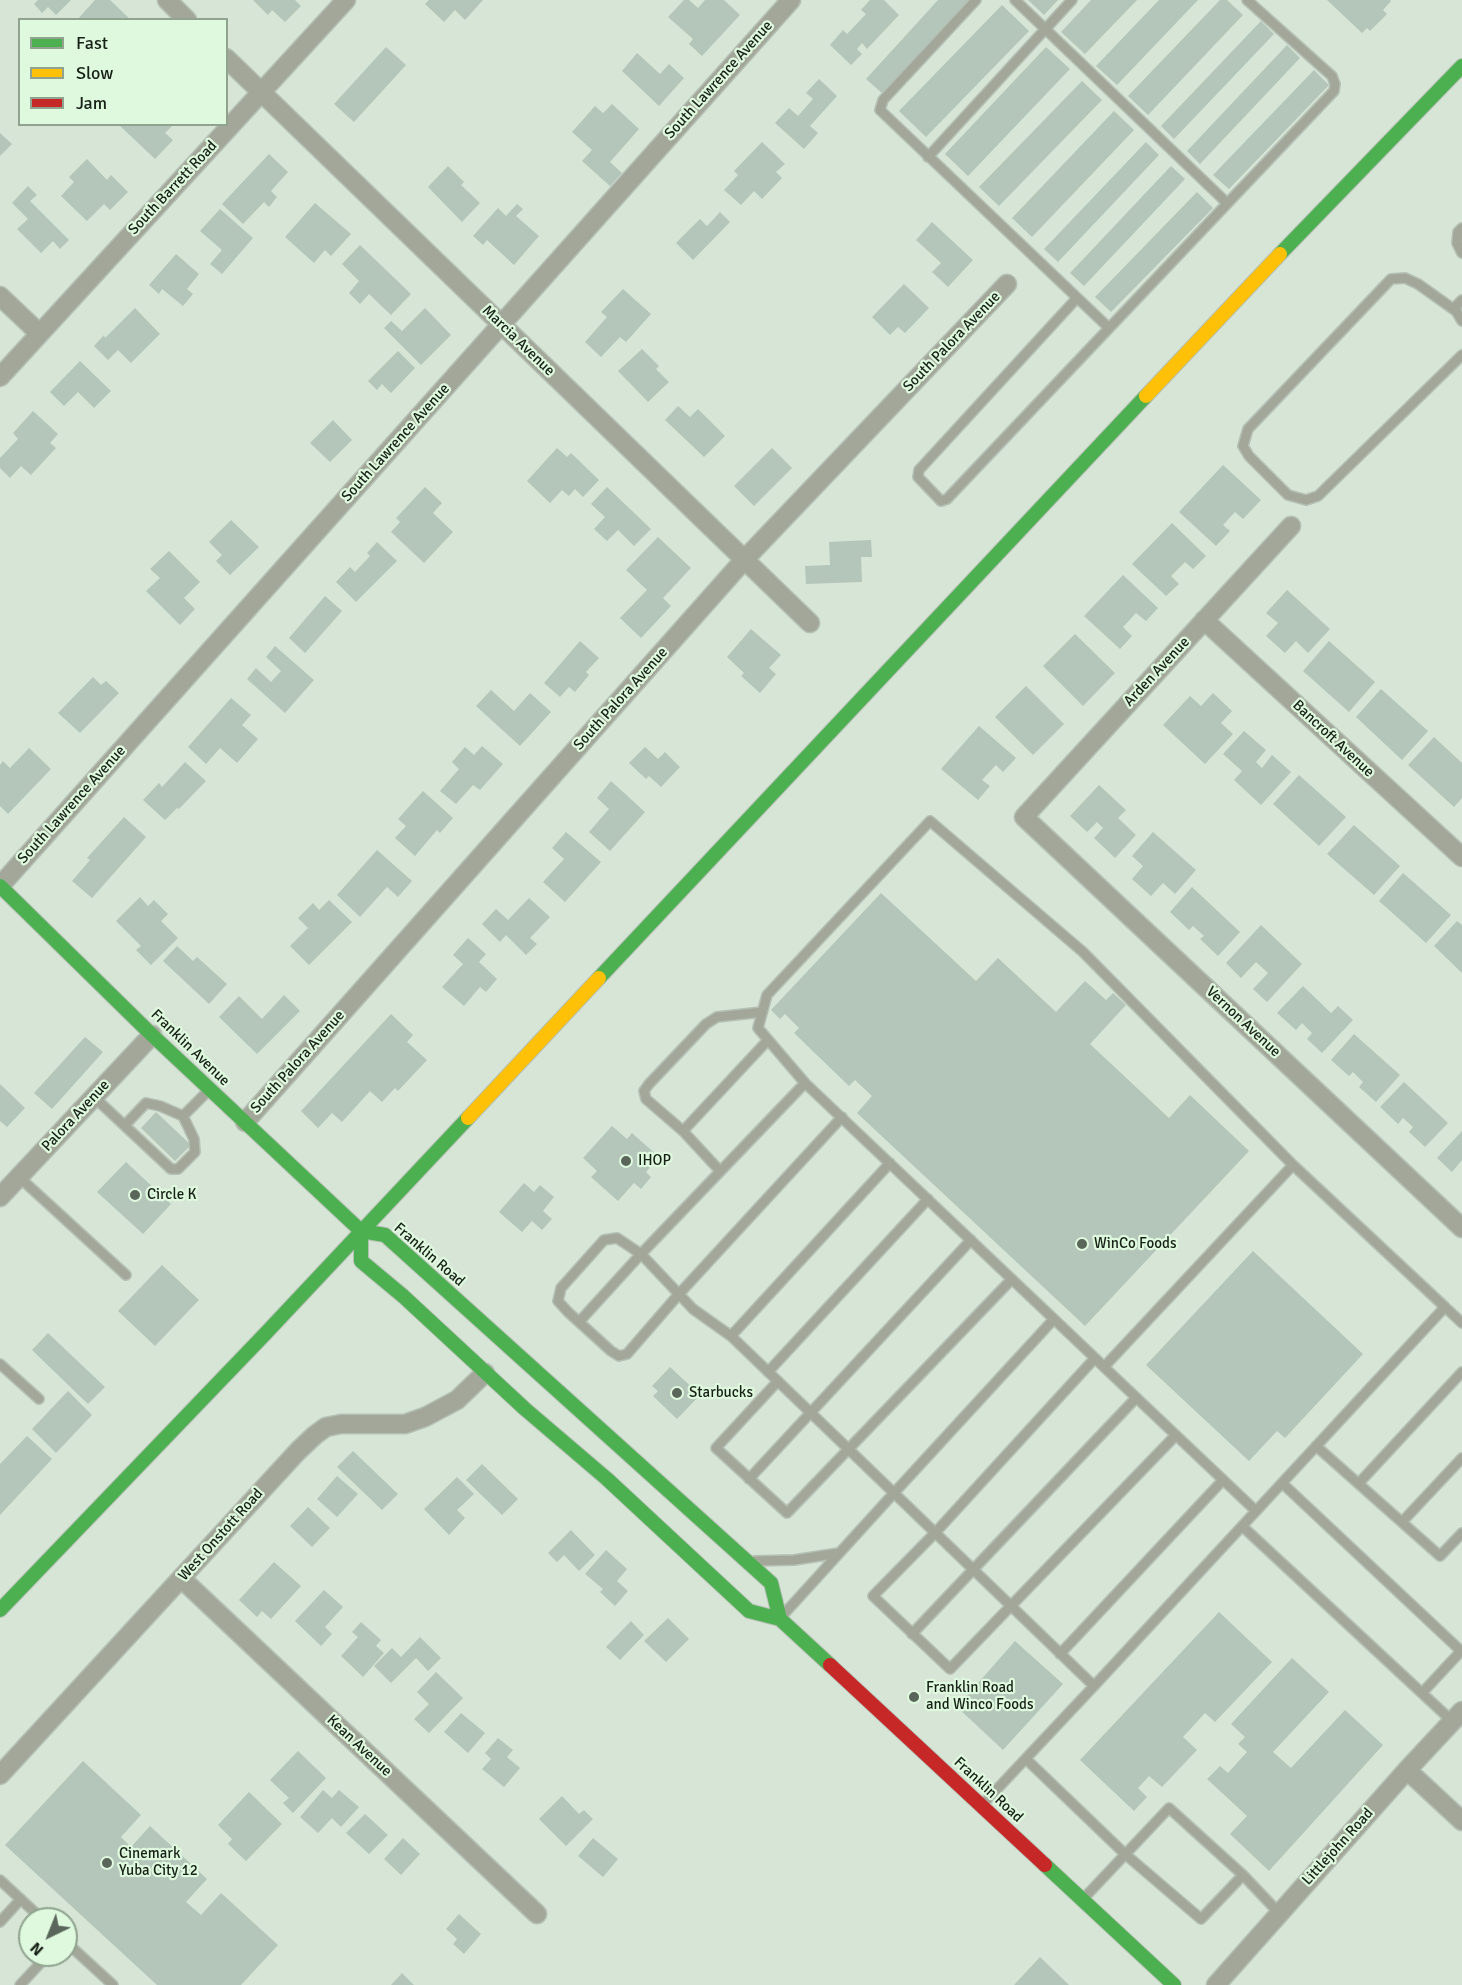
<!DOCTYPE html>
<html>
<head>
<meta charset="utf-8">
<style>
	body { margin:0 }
	#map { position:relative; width:1462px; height:1985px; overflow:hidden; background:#d7e5d6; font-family:Signika,sans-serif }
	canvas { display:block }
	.legend { position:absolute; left:18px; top:18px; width:210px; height:108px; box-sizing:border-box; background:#dff9de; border:2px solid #8fa38e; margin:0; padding:8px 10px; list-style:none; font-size:18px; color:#172117 }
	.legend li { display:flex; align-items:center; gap:12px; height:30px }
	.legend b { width:30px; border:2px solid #8fa38e }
	.north { position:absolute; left:18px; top:1907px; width:60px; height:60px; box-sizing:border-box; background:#dff9de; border:2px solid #8fa38e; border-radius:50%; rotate:223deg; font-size:16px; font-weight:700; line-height:24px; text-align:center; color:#172117 }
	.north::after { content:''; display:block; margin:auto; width:21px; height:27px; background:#5a665a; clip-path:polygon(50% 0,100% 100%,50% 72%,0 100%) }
</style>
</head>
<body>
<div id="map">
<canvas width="1462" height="1985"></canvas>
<ul class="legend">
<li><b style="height:8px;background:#4caf50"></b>Fast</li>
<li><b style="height:8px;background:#ffc107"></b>Slow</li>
<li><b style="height:8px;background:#c62828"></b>Jam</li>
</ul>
<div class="north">N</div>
</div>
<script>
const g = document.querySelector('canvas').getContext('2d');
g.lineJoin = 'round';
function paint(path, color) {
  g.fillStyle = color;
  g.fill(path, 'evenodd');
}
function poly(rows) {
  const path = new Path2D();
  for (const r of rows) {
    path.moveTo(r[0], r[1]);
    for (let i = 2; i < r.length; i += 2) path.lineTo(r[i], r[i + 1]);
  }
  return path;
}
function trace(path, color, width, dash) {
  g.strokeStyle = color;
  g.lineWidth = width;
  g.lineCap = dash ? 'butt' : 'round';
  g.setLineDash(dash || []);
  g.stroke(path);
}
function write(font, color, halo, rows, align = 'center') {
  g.font = font + ' Signika,sans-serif';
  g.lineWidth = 4.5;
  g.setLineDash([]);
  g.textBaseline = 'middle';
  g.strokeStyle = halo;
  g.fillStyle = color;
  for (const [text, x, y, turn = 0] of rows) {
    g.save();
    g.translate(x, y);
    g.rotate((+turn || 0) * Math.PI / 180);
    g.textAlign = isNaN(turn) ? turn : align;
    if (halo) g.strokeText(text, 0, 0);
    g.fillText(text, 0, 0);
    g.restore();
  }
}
const building = poly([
	[38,0,71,0,56,15,48,7,42,13,34,4],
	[95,0,110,0,131,20,77,20],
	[253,0,295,0,301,6,285,22,272,10,268,15],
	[429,0,483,0,465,20,455,10,444,22,425,4],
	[684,0,689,0,698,8,705,0,724,0,740,15,702,56,689,44,693,39,668,17],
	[870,0,884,0,899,15,867,49,862,43,857,49,862,54,851,65,830,45,843,30,847,34,866,14,861,10],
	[938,0,970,0,883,94,866,79],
	[1028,0,1058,0,1044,15],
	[1091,0,1137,0,1085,54,1061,32],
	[1159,0,1198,0,1117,85,1096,66],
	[1220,0,1227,0,1243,15,1148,115,1128,96],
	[1327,0,1390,0,1391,1,1383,10,1387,14,1370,31,1367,28,1362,33],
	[1002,5,1029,31,926,137,899,111],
	[1261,21,1274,34,1174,139,1161,126],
	[1287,45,1300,58,1200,164,1187,151],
	[386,47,406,65,354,122,334,104],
	[1046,47,1070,69,968,176,945,154],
	[637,53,660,74,669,64,684,78,659,106,622,71],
	[1314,70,1329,85,1229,189,1213,175],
	[819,79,837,96,810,126,818,133,804,149,775,123,789,108,798,116,813,99,806,93],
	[1082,81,1102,100,999,206,979,187],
	[612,104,639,129,610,162,622,173,610,186,582,161,592,150,572,132,595,106,603,113],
	[1114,111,1134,130,1032,237,1012,218],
	[118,124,174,124,165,133,173,140,155,159],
	[0,133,12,144,0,156],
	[762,142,785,164,776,172,782,178,762,199,754,191,741,205,724,190,738,175,734,171],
	[1146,142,1159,155,1058,262,1044,249],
	[269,154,288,172,271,191,277,197,269,207,264,202,243,224,222,204],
	[87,159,107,180,111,175,128,192,110,210,104,204,87,221,61,196,74,182,69,177],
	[448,166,464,182,461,185,480,203,462,222,428,187],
	[1171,166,1185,179,1084,286,1070,273],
	[28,186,37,195,30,201,69,240,60,249,53,241,41,253,17,229,28,219,12,203],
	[1197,192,1213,208,1111,312,1095,297],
	[315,203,351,234,331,256,325,250,314,263,285,237],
	[517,204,523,209,516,216,539,236,514,265,487,240,483,245,473,236,498,208,506,216],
	[220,209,253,238,222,274,210,264,222,250,200,231],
	[720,212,730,222,693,260,676,243,700,219,707,226],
	[932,222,973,260,948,287,932,272,941,263,916,240],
	[360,245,411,294,391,315,369,294,360,304,349,293,359,281,342,264],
	[176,254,199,274,187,289,193,294,183,306,162,289,159,294,149,285],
	[904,284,929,308,905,333,898,327,890,335,872,317],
	[623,289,651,314,626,342,620,337,601,357,585,342,607,317,601,312],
	[135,308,160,334,131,363,118,350,108,360,94,346,104,335,105,338],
	[425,308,451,335,421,365,384,328,391,321,402,331],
	[642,349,659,366,656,369,669,382,648,402,618,371],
	[398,351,415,368,391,393,382,384,377,390,368,381],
	[80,361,111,391,94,408,78,392,64,406,50,392],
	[678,406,690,417,698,409,725,436,704,457,665,420],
	[33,411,58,434,50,443,56,448,31,475,21,466,10,478,0,468,0,458,18,439,13,433],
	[333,420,352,440,330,462,310,443],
	[557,448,567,457,571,453,599,480,583,497,575,489,569,496,562,490,550,503,527,481],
	[772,448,792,468,754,506,734,486],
	[1223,465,1261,500,1243,519,1235,512,1223,525,1230,531,1216,546,1179,512],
	[425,487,442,503,433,513,453,532,424,563,391,532,400,522,396,518],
	[607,487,651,529,634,546,618,530,607,541,594,529,605,517,591,504],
	[231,520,259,547,230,575,216,561,222,555,209,542],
	[1172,523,1206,556,1193,569,1185,562,1171,576,1179,584,1166,596,1132,564],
	[658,537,691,568,663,598,671,606,641,638,620,618,647,590,626,570],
	[871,540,872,557,861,557,862,582,806,584,805,566,830,565,829,542],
	[377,542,397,561,356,602,336,582,350,567,355,572,370,556,367,553],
	[169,551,200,582,184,598,195,609,180,625,146,591,160,578,150,569],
	[1123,575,1158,608,1146,621,1136,613,1123,627,1132,636,1120,649,1084,616],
	[1287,590,1330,629,1308,653,1296,641,1285,653,1266,636,1278,623,1266,613],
	[325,596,342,611,305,653,289,638],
	[751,629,781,655,769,668,776,674,760,693,741,676,744,673,727,657],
	[1075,634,1115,673,1083,706,1043,666],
	[580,641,599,658,586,672,589,675,575,692,569,687,560,697,544,683],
	[1329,641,1375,682,1349,712,1303,671],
	[275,646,314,680,285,713,247,679,256,668,271,682,281,671,266,657],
	[93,677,101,685,106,681,119,693,80,733,58,713],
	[1026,686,1064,724,1033,755,995,717],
	[1381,689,1428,731,1402,760,1356,717],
	[491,690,514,711,530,693,551,712,520,746,476,706],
	[1213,693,1232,711,1221,723,1233,734,1205,764,1163,725,1190,696,1201,706],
	[231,698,251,715,242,725,258,739,237,763,220,748,206,764,188,747],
	[979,726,1016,758,1003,772,996,765,982,780,990,786,978,800,941,769],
	[1244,731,1266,750,1256,762,1262,768,1272,755,1291,772,1261,805,1234,780,1242,771,1223,754],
	[1434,737,1462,763,1462,798,1454,807,1408,765],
	[482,746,503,764,480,790,473,785,456,804,440,791,459,769,452,762,465,747,474,755],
	[645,747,658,759,665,752,680,767,661,787,649,776,646,779,629,763],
	[29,748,51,769,8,814,0,806,0,765,3,761,10,768],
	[185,762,206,781,179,809,177,808,165,820,143,800,159,783,162,787],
	[1299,775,1346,817,1319,846,1273,804],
	[611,781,645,812,610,851,589,832,609,809,597,798],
	[1099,785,1126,810,1118,818,1136,835,1115,858,1094,838,1103,828,1097,822,1087,832,1070,816],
	[423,791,453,818,440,833,437,830,415,856,395,838,406,826,398,819],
	[124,817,146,837,92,898,72,881,90,860,87,858],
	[1354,825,1400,866,1374,895,1327,854],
	[566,832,601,862,565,902,543,882,564,859,552,848],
	[1153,832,1196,870,1175,894,1163,883,1151,896,1132,879,1143,866,1132,856],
	[377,850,412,881,398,897,387,887,360,917,337,895],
	[1403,873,1451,915,1426,943,1379,901],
	[1192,887,1240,932,1218,956,1200,939,1204,936,1193,926,1189,930,1170,912],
	[881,893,976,981,998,958,1056,1012,1085,981,1106,1000,1113,993,1126,1005,1090,1044,1169,1118,1190,1095,1249,1151,1085,1326,857,1113,872,1096,855,1080,849,1086,794,1033,799,1028,785,1014,780,1019,771,1010],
	[140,897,148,906,154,900,168,914,161,921,178,938,151,965,136,950,141,946,116,921],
	[529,898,550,917,530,938,537,944,526,955,506,935,500,942,482,924,496,909,508,920],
	[329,900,352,922,309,965,290,946,308,928,298,918,313,903,319,910],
	[1457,921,1462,925,1462,973,1434,946],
	[1261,925,1302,964,1267,1002,1253,989,1268,973,1256,962,1241,978,1226,963],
	[468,938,486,954,479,962,497,979,486,992,480,987,464,1006,442,987,463,964,453,955],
	[177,946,193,961,197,957,227,984,209,1004,163,961],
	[1303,986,1331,1013,1338,1006,1353,1020,1322,1053,1307,1039,1312,1033,1302,1023,1296,1030,1277,1013],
	[284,995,300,1011,257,1054,219,1017,239,996,262,1019],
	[391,1014,413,1035,407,1042,427,1060,398,1091,395,1088,382,1102,370,1091,342,1122,332,1113,318,1128,301,1111],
	[1354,1034,1400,1075,1376,1102,1359,1087,1363,1082,1353,1072,1349,1076,1331,1060],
	[85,1037,103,1052,52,1109,34,1093],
	[1404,1082,1448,1123,1425,1147,1409,1132,1413,1127,1403,1118,1398,1124,1380,1107],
	[0,1084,25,1108,7,1127,0,1121],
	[156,1112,191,1145,175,1161,141,1128],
	[612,1126,627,1139,632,1133,659,1157,646,1172,651,1177,641,1189,634,1183,618,1201,591,1177,597,1171,583,1158],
	[1462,1131,1462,1160,1452,1172,1437,1158],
	[126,1162,171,1204,143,1234,97,1192],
	[524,1183,534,1192,540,1185,554,1197,543,1211,552,1219,542,1230,532,1221,522,1232,499,1212],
	[1253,1251,1363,1354,1285,1438,1277,1431,1249,1461,1146,1365],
	[162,1265,199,1300,155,1346,118,1311],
	[48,1333,105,1387,88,1404,32,1350],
	[670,1367,700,1395,677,1419,653,1396,658,1391,652,1386],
	[68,1391,92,1415,56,1453,32,1429],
	[27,1436,52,1459,0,1515,0,1464],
	[353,1451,398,1494,382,1510,337,1467],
	[482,1464,518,1499,502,1515,466,1480],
	[337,1476,358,1494,337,1517,317,1499],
	[457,1477,474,1494,457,1510,465,1518,449,1535,424,1509],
	[308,1507,330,1528,312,1547,290,1526],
	[571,1530,595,1555,579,1571,564,1555,557,1562,548,1553],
	[606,1550,627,1569,617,1581,628,1591,615,1606,600,1592,603,1589,585,1574],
	[274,1562,301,1586,271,1619,262,1611,257,1617,239,1600],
	[324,1590,343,1607,325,1627,332,1634,321,1646,295,1621],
	[1219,1612,1272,1662,1215,1722,1205,1713,1183,1737,1197,1750,1162,1787,1149,1776,1138,1788,1147,1797,1134,1811,1080,1760],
	[668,1618,689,1639,666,1662,644,1641],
	[631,1621,644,1635,620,1660,606,1647],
	[361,1622,381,1640,376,1646,384,1653,363,1677,341,1656,358,1637,352,1632],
	[420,1637,441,1658,428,1671,416,1658,391,1683,374,1666,392,1648,401,1657],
	[1015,1641,1063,1684,1003,1750,957,1707],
	[1292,1658,1329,1692,1273,1752,1291,1768,1345,1710,1383,1745,1269,1871,1230,1834,1247,1816,1207,1779,1220,1766,1228,1773,1247,1752,1238,1744,1245,1737,1231,1724],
	[436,1672,463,1698,429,1733,414,1719,429,1704,417,1692],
	[461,1713,485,1733,468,1753,444,1732],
	[498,1738,513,1750,507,1757,520,1768,504,1787,482,1769,491,1759,485,1753],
	[298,1751,326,1778,293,1813,283,1803,289,1798,270,1780],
	[83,1761,141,1815,121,1837,131,1847,150,1826,207,1879,186,1902,201,1915,221,1893,278,1945,241,1985,157,1985,5,1845],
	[323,1790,332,1798,339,1790,359,1807,341,1827,332,1818,318,1833,300,1817],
	[249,1792,282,1824,246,1861,228,1844,232,1839,218,1825],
	[562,1796,579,1814,584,1810,593,1819,566,1846,539,1819],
	[365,1814,388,1835,369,1854,346,1833],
	[403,1838,420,1854,401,1875,384,1859],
	[593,1838,618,1859,603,1877,578,1856],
	[459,1914,481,1934,464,1954,453,1944,457,1939,446,1929],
	[1040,1957,1069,1985,1014,1985],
	[402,1973,414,1985,391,1985]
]);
const lane = poly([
	[976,0,883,100,880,110,1109,328],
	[1015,0,1227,203],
	[928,157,1072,0],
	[1462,228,1458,232,1457,243,1462,253],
	[1077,298,919,470,918,477,941,501,947,499,1334,91,1335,84,1332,76,1247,0],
	[1456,311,1457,305,1462,300],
	[1462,321,1456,311,1418,284,1405,278,1391,279,1248,429,1243,446,1249,456,1288,495,1306,500,1318,496,1462,355],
	[805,1083,1095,1358],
	[94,1097,171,1169,178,1169,195,1152,194,1139,183,1116,209,1090],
	[125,1125,146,1103,160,1106,183,1116],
	[683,1131,646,1099,644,1091,649,1084,706,1024,717,1017,762,1012],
	[720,1171,683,1131,768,1040],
	[19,1177,126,1275],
	[1445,1307,1462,1323],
	[1054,1319,894,1493,731,1336,693,1309,641,1254,805,1083,758,1028,767,995,930,821,1083,952,1293,1165,1104,1367,1095,1358,935,1533,873,1596,950,1669,1176,1435],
	[579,1322,641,1254,617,1238,604,1240,561,1288,558,1301,568,1312,611,1351,619,1356,627,1354,679,1294,842,1117],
	[731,1336,890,1163],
	[0,1364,39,1399],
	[1104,1367,1256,1511],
	[768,1372,928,1199],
	[778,1381,716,1448,787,1513,1012,1279],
	[1316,1446,1440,1556,1462,1533],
	[749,1479,971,1240],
	[1282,1483,1461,1651,1422,1693],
	[1359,1483,1462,1372],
	[1402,1522,1462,1458],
	[1242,1526,1452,1721],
	[755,1561,794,1560,839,1553],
	[783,1615,894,1493,1094,1686,983,1804],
	[912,1634,1136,1398],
	[1060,1654,1223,1480],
	[1094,1686,1445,1307,1293,1165],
	[1026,1759,1125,1854,1201,1919,1243,1875],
	[0,1880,42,1919],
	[1084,1898,1169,1808,1243,1875,1279,1913],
	[0,1922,21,1899],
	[66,1942,113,1985],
	[20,1985,48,1955]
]);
const street = poly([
	[167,0,187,20],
	[226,58,810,623],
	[0,296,39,333],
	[0,377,346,0],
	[1291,526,1024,817,1462,1228],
	[1204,620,1462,857],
	[0,886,791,0],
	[245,1122,744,560,1007,284],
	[0,1197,152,1035],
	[182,1579,537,1914],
	[1407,1770,1462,1821],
	[0,1775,298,1451,315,1435,326,1427,341,1424,405,1424,425,1417,457,1400,485,1373],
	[1216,1985,1407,1770,1462,1711]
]);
const fast = poly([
	[1280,254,1462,66],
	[0,886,152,1035,361,1231],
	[599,978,1146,396],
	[361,1231,361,1261,403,1296,525,1409,607,1479,749,1611,780,1619,830,1665],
	[361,1231,385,1235,771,1583,780,1619],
	[0,1610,266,1333,468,1118],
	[1045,1865,1174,1985]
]);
const slow = poly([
	[1146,396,1280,254],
	[468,1118,599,978]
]);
const jam = poly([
	[830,1665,1045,1865]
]);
const markers = [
	[626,1161,6,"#5a665a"],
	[135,1195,6,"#5a665a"],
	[1082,1244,6,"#5a665a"],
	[677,1393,6,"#5a665a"],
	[914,1697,6,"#5a665a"],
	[107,1863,6,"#5a665a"]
];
const streetNames = [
	["South Lawrence Avenue",719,80,-48],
	["South Barrett Road",173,188,-47],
	["Marcia Avenue",518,341,44],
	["South Palora Avenue",952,342,-46],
	["South Lawrence Avenue",396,443,-48],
	["Arden Avenue",1157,672,-47],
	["South Palora Avenue",621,699,-48],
	["Bancroft Avenue",1333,739,43],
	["South Lawrence Avenue",72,805,-48],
	["Vernon Avenue",1243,1022,43],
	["Franklin Avenue",190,1048,44],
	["South Palora Avenue",298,1062,-48],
	["Palora Avenue",76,1116,-47],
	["Franklin Road",429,1255,41],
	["West Onstott Road",221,1535,-48],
	["Kean Avenue",359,1746,43],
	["Franklin Road",988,1790,43],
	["Littlejohn Road",1338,1847,-48]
];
const poiNames = [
	["IHOP",638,1161],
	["Circle K",147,1195],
	["WinCo Foods",1094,1244],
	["Starbucks",689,1393],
	["Franklin Road",926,1688],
	["and Winco Foods",926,1705],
	["Cinemark",119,1854],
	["Yuba City 12",119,1871]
];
paint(building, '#b4c5ba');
trace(lane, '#b5c0b5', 12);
trace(street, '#b5c0b5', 21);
trace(fast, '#b5c0b5', 16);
trace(slow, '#b5c0b5', 16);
trace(jam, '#b5c0b5', 16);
trace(lane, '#a3a79a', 9);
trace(street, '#a3a79a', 18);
trace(fast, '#4caf50', 14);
trace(slow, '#ffc107', 14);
trace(jam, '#c62828', 14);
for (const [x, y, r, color] of markers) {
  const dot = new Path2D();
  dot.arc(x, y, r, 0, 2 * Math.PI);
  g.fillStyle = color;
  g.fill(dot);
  trace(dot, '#dff9de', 2);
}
write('15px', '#172117', '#dff9de', streetNames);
write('15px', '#172117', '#dff9de', poiNames, 'left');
</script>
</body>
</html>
